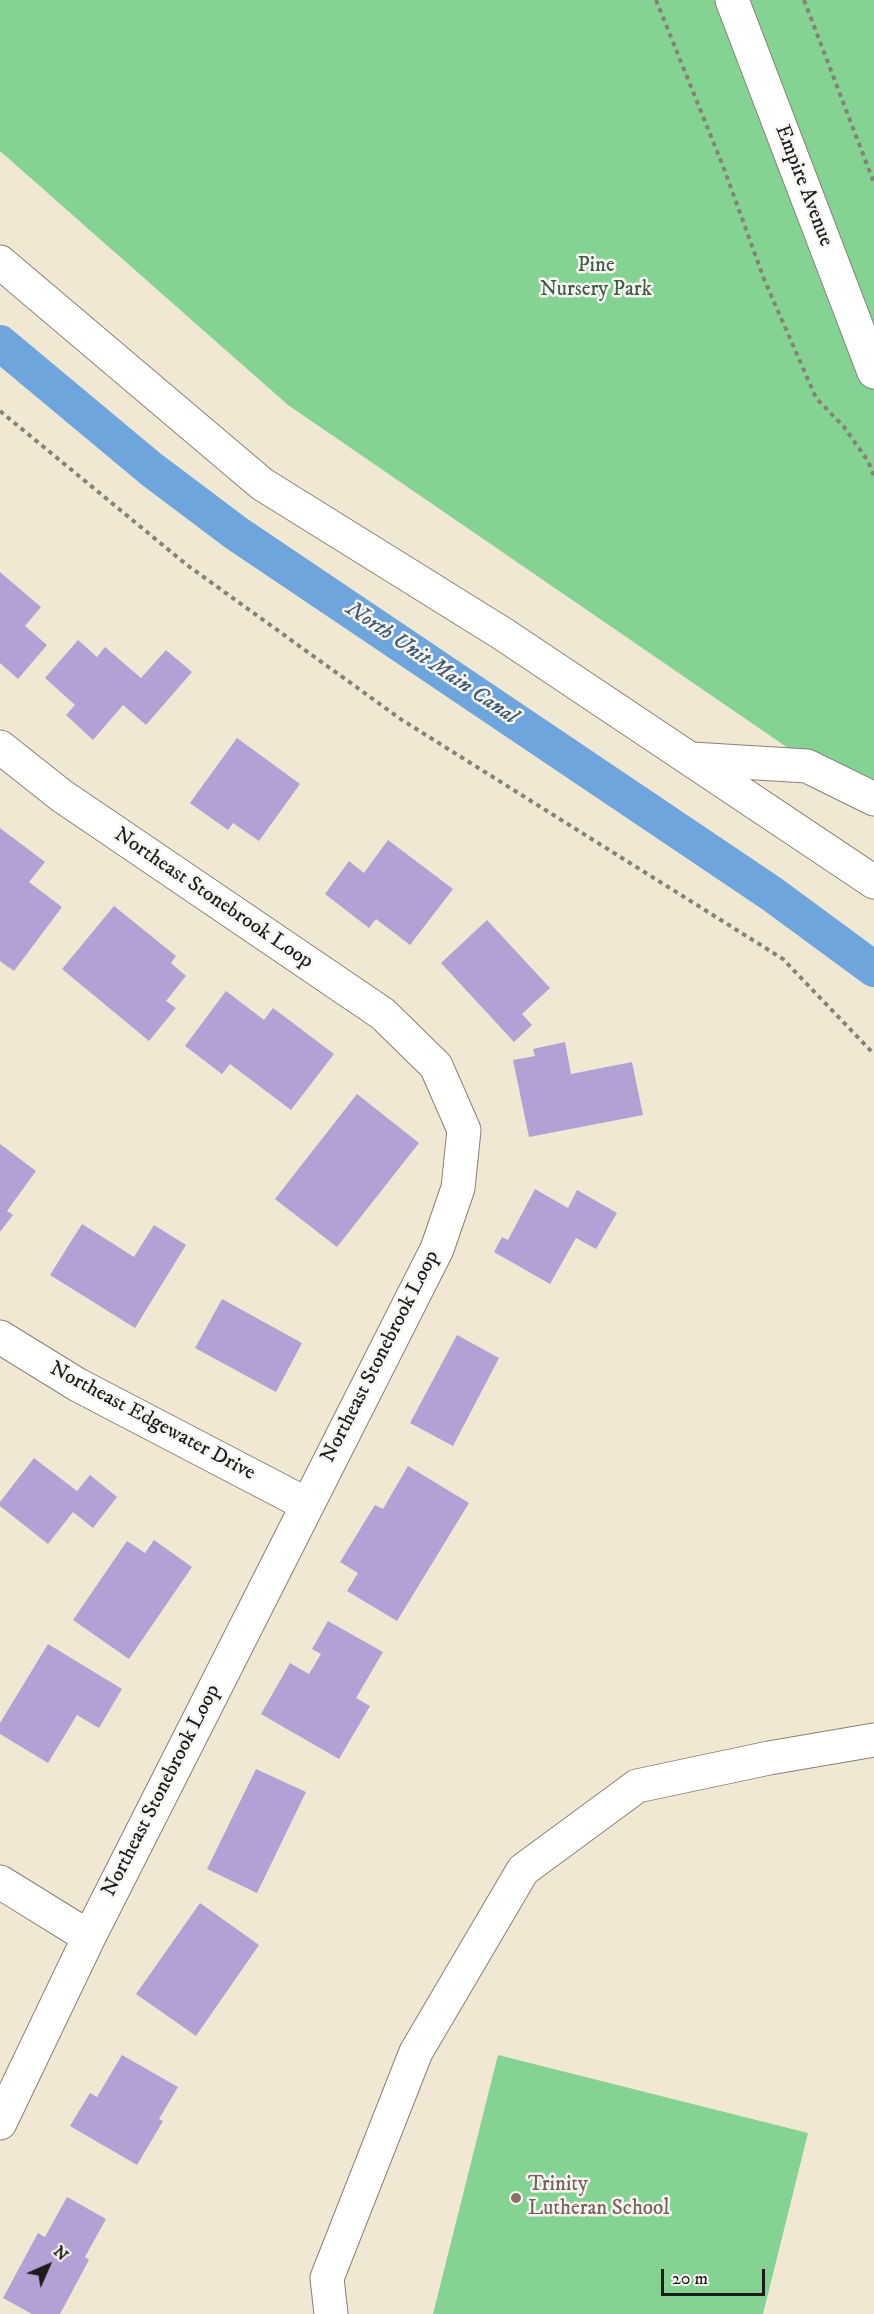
<!DOCTYPE html>
<html>
<head>
<meta charset="utf-8">
<style>
	body { margin:0 }
	#map { position:relative; width:874px; height:2314px; overflow:hidden; background:#f0e8d2; font-family:"IM FELL DW Pica",serif }
	canvas { display:block }
	.north { position:absolute; left:18px; top:2236px; width:60px; height:60px; -webkit-text-stroke:4px #f6f6f2; paint-order:stroke; rotate:45deg; font-size:16px; font-weight:700; line-height:24px; text-align:center; color:#1c1c1c }
	.north::after { content:''; display:block; margin:auto; width:21px; height:27px; background:#1c1c1c; clip-path:polygon(50% 0,100% 100%,50% 72%,0 100%) }
	.scale { position:absolute; left:661px; top:2269px; width:104px; height:27px; box-sizing:border-box; border:3px solid #1c1c1c; border-top:0; padding-left:8px; font-size:18px; line-height:21px; white-space:nowrap; color:#1c1c1c; -webkit-text-stroke:4px #f6f6f2; paint-order:stroke }
</style>
</head>
<body>
<div id="map">
<canvas width="874" height="2314"></canvas>
<div class="north">N</div>
<div class="scale">20 m</div>
</div>
<script>
const g = document.querySelector('canvas').getContext('2d');
g.lineJoin = 'round';
function paint(path, color) {
  g.fillStyle = color;
  g.fill(path, 'evenodd');
}
function poly(rows) {
  const path = new Path2D();
  for (const r of rows) {
    path.moveTo(r[0], r[1]);
    for (let i = 2; i < r.length; i += 2) path.lineTo(r[i], r[i + 1]);
  }
  return path;
}
function trace(path, color, width, dash) {
  g.strokeStyle = color;
  g.lineWidth = width;
  g.lineCap = dash ? 'butt' : 'round';
  g.setLineDash(dash || []);
  g.stroke(path);
}
function write(font, color, halo, rows, align = 'center') {
  g.font = font + ' "IM FELL DW Pica",serif';
  g.lineWidth = 5;
  g.setLineDash([]);
  g.textBaseline = 'middle';
  g.strokeStyle = halo;
  g.fillStyle = color;
  for (const [text, x, y, turn = 0] of rows) {
    g.save();
    g.translate(x, y);
    g.rotate((+turn || 0) * Math.PI / 180);
    g.textAlign = isNaN(turn) ? turn : align;
    if (halo) g.strokeText(text, 0, 0);
    g.fillText(text, 0, 0);
    g.restore();
  }
}
const green = poly([
	[0,0,874,0,874,807,288,405,0,151],
	[498,2055,808,2133,763,2314,433,2314]
]);
const canal = poly([
	[0,343,151,469,236,533,772,894,874,969]
]);
const building = poly([
	[0,572,41,607,25,626,47,645,18,679,0,663],
	[78,640,97,657,105,647,141,678,166,650,192,672,146,725,123,705,93,740,66,715,75,705,45,678],
	[237,738,300,784,259,841,233,823,228,830,190,803],
	[0,828,45,862,29,882,62,907,14,971,0,961],
	[388,840,453,889,410,945,376,919,369,928,325,894,349,861,364,873],
	[114,906,176,956,171,963,186,976,166,1001,176,1008,149,1041,62,969],
	[487,920,550,988,522,1014,532,1025,514,1042,441,963],
	[226,991,264,1020,273,1008,334,1054,291,1110,230,1064,222,1074,185,1046],
	[565,1042,571,1074,632,1062,643,1115,529,1137,513,1060,535,1056,533,1049],
	[357,1094,419,1143,337,1247,275,1199],
	[0,1144,36,1171,7,1211,13,1215,0,1232],
	[535,1189,568,1208,577,1190,617,1213,596,1249,576,1238,550,1284,494,1252,502,1237,508,1240],
	[82,1224,134,1257,154,1225,186,1245,135,1328,50,1275],
	[222,1299,302,1343,276,1392,195,1348],
	[457,1335,499,1358,453,1446,410,1423],
	[34,1458,77,1491,90,1475,117,1497,93,1528,73,1512,48,1544,0,1506,0,1502],
	[408,1466,469,1503,397,1621,347,1591,358,1573,340,1562,375,1505,383,1509],
	[154,1540,192,1567,129,1659,73,1620,127,1541,145,1553],
	[328,1621,383,1652,356,1698,370,1706,339,1759,261,1714,290,1663,309,1674,321,1654,312,1649],
	[48,1644,122,1689,99,1728,77,1715,48,1763,0,1734,0,1723],
	[256,1769,306,1792,257,1893,207,1869],
	[200,1903,259,1945,196,2036,136,1994],
	[122,2055,178,2087,159,2119,163,2121,137,2165,70,2126,90,2093,97,2097],
	[67,2197,106,2219,85,2257,89,2260,60,2314,32,2314,3,2298,38,2233,45,2237]
]);
const path = poly([
	[656,0,723,166,764,279,816,398,844,427,868,461,874,476],
	[804,0,874,183],
	[0,411,187,565,402,720,783,959,874,1054]
]);
const minor = poly([
	[0,262,262,484,503,634,874,882],
	[0,747,62,796,383,1014,436,1066,464,1130,458,1188,437,1249,89,1937,0,2123],
	[692,759,807,766,874,799],
	[0,1337,78,1385,306,1504],
	[0,1882,89,1937],
	[331,2314,327,2278,416,2052,523,1870,637,1786,769,1758,874,1740]
]);
const highway = poly([
	[732,0,874,372]
]);
const markers = [
	[516,2198,6,"#8d6e63"]
];
const streetNames = [
	["Empire Avenue",803,186,69],
	["Northeast Stonebrook Loop",213,899,34],
	["Northeast Stonebrook Loop",381,1357,-63],
	["Northeast Edgewater Drive",152,1422,28],
	["Northeast Stonebrook Loop",162,1791,-63]
];
const parkNames = [
	["Pine",596,267],
	["Nursery Park",596,291]
];
const educationNames = [
	["Trinity",528,2186],
	["Lutheran School",528,2210]
];
const waterNames = [
	["North Unit Main Canal",431,664,34]
];
paint(green, '#85d392');
trace(canal, '#6da5dc', 36);
paint(building, '#b3a1d6');
trace(minor, '#868277', 35);
trace(highway, '#868277', 35);
trace(path, '#868277', 4, [4.5, 4.5]);
trace(minor, '#fff', 33);
trace(highway, '#fff', 33);
for (const [x, y, r, color] of markers) {
  const dot = new Path2D();
  dot.arc(x, y, r, 0, 2 * Math.PI);
  g.fillStyle = color;
  g.fill(dot);
  trace(dot, '#f6f6f2', 2);
}
write('21px', '#1c1c1c', '#f6f6f2', streetNames);
write('21px', '#415c45', '#f6f6f2', parkNames);
write('21px', '#785e54', '#f6f6f2', educationNames, 'left');
write('italic 22px', '#405a72', '#f6f6f2', waterNames);
</script>
</body>
</html>
